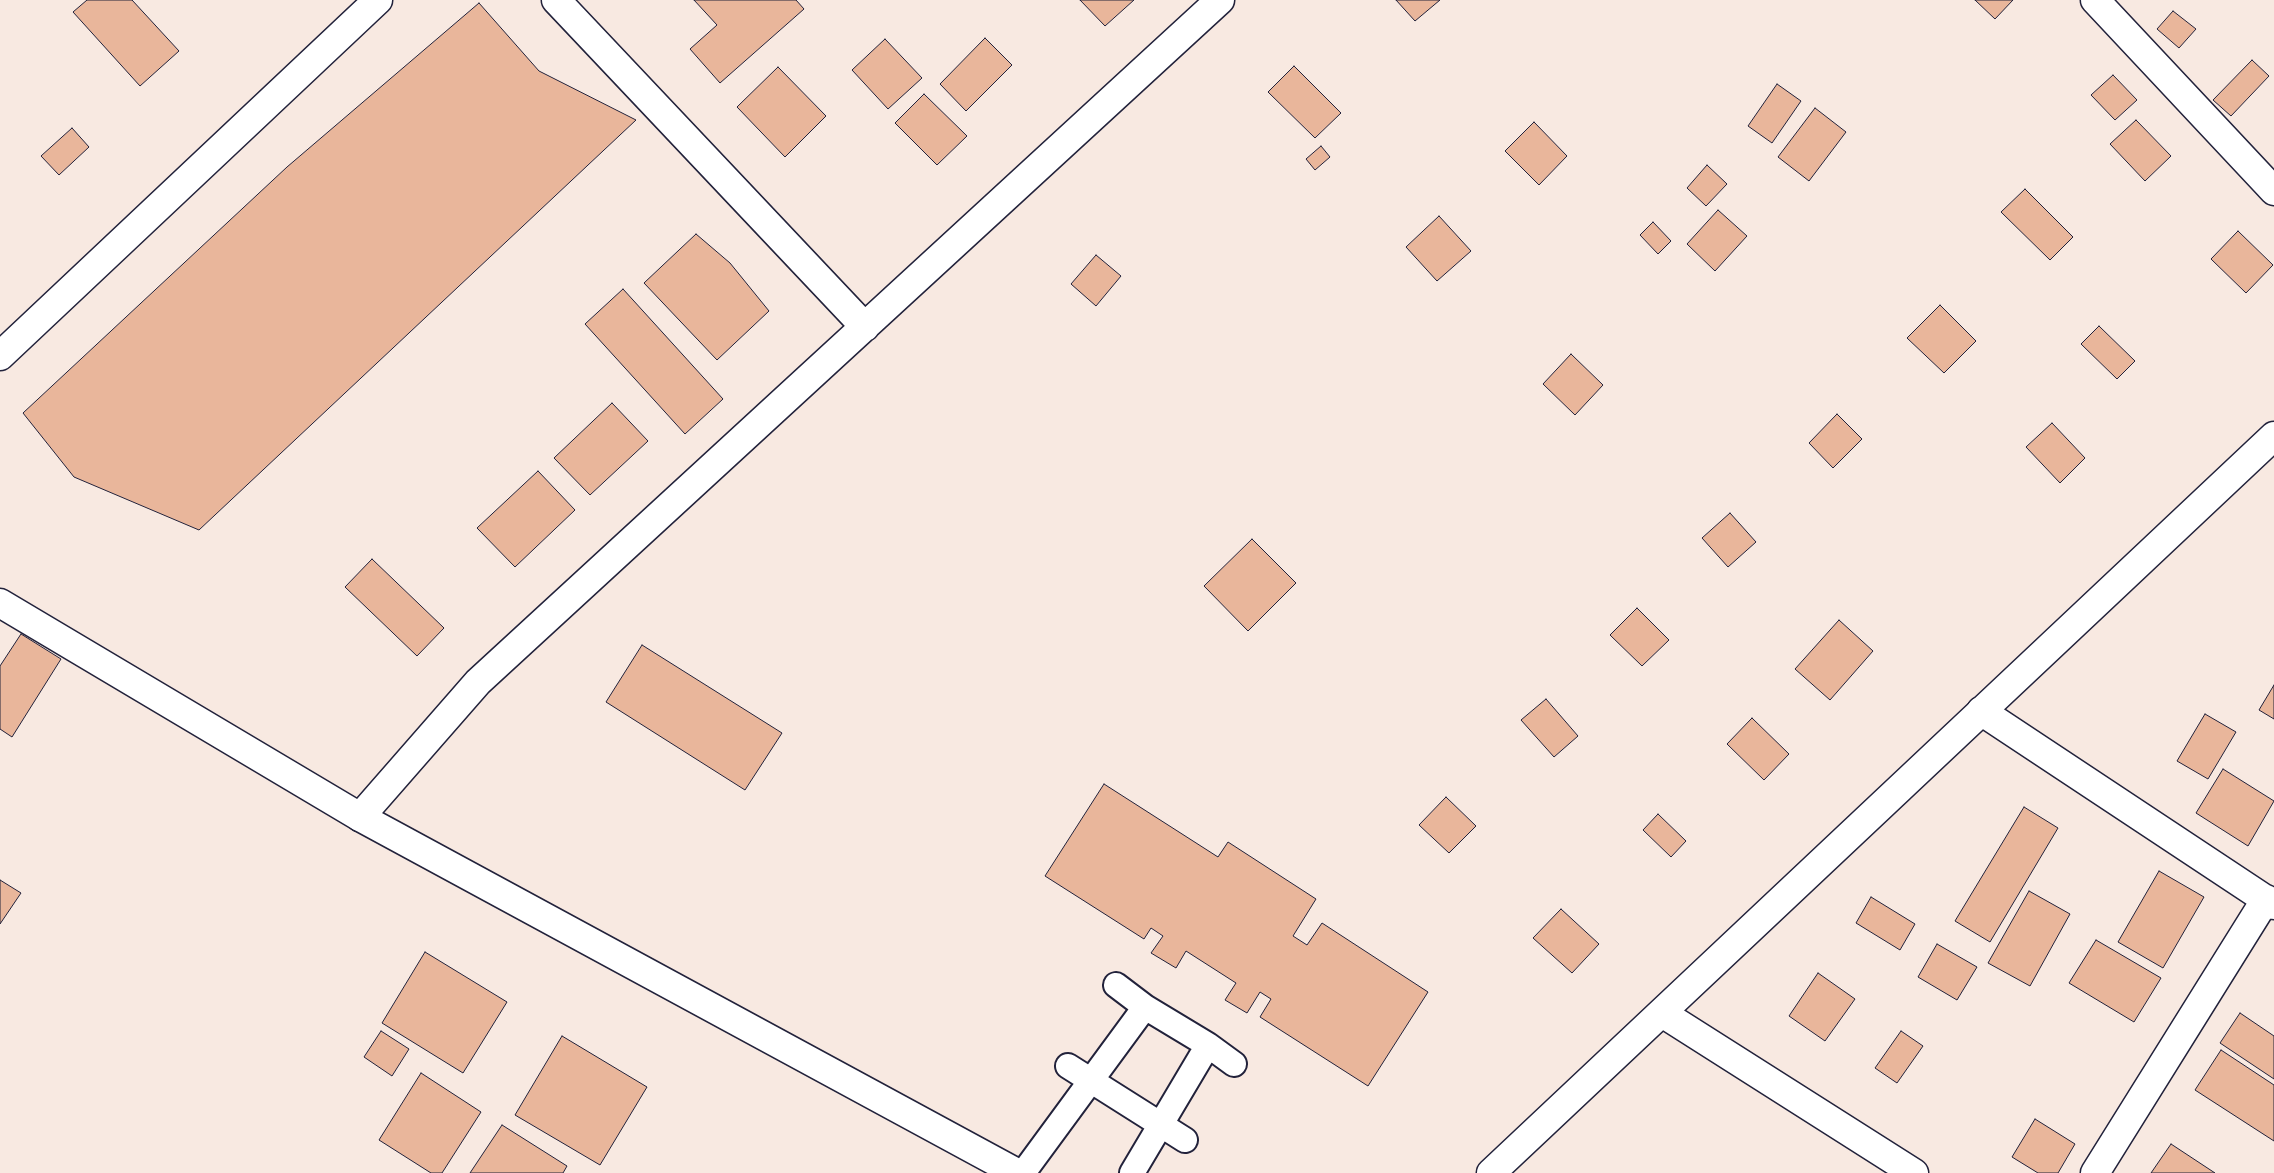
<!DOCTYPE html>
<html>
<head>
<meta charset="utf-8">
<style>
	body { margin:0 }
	canvas { display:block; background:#f8e9e1 }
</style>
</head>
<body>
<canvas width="2274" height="1173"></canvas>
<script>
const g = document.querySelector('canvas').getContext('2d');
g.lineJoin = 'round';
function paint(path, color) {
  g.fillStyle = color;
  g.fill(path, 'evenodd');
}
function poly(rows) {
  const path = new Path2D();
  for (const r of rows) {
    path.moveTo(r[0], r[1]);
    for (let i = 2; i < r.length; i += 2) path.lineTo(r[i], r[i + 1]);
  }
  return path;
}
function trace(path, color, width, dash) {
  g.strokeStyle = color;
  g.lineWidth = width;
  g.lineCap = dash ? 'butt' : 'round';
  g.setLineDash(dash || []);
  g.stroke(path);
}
const building = poly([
	[87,0,132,0,179,51,140,86,73,12,87,0],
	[694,0,796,0,804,9,720,83,690,49,717,25,694,0],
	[1080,0,1134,0,1105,26,1080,0],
	[1396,0,1440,0,1415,21,1396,0],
	[1975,0,2013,0,1995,19,1975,0],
	[479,3,539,71,636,120,199,530,74,477,23,413,287,167,479,3],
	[2173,11,2196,29,2179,48,2157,29,2173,11],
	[985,38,1012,65,966,111,940,84,985,38],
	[885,39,922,78,888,109,852,70,885,39],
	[2252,60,2269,76,2231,116,2213,100,2252,60],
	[1294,66,1341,113,1315,138,1268,92,1294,66],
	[778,67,826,116,785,157,737,107,778,67],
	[2113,75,2137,100,2115,120,2091,95,2113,75],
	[1777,84,1801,101,1772,143,1748,126,1777,84],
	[924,94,967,136,937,165,895,123,924,94],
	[1815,108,1846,132,1809,181,1778,157,1815,108],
	[2136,120,2171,156,2145,181,2110,144,2136,120],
	[1534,122,1567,156,1539,185,1505,151,1534,122],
	[72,128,89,147,59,175,41,156,72,128],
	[1321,146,1330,157,1315,170,1306,159,1321,146],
	[1707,165,1727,184,1706,206,1687,188,1707,165],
	[2025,189,2073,237,2050,260,2001,212,2025,189],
	[1718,210,1747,236,1715,271,1687,244,1718,210],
	[1439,216,1471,251,1437,281,1406,247,1439,216],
	[1653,222,1671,241,1658,254,1640,235,1653,222],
	[2238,231,2273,265,2246,293,2211,259,2238,231],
	[696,234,730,263,769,311,717,360,644,283,696,234],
	[1096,255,1121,276,1096,306,1071,284,1096,255],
	[623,289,723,399,685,434,585,324,623,289],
	[1940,305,1976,341,1944,373,1907,338,1940,305],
	[2099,326,2135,361,2117,379,2081,344,2099,326],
	[1571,354,1603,385,1575,415,1543,384,1571,354],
	[612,403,648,441,590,495,554,458,612,403],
	[1837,414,1862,439,1833,468,1809,443,1837,414],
	[2052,423,2085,458,2060,483,2026,447,2052,423],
	[538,471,575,510,515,567,477,528,538,471],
	[1730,513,1756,542,1728,567,1702,538,1730,513],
	[1252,539,1296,583,1248,631,1204,586,1252,539],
	[372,559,444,628,417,656,345,587,372,559],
	[1637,608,1669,640,1642,666,1610,635,1637,608],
	[1839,620,1873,651,1830,700,1795,669,1839,620],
	[21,634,61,659,12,737,0,729,0,666,21,634],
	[642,645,782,733,745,790,606,702,642,645],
	[2274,685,2274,719,2259,710,2274,685],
	[1546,699,1578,736,1554,757,1521,720,1546,699],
	[2205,714,2236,732,2208,779,2177,761,2205,714],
	[1752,718,1789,754,1764,780,1727,744,1752,718],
	[2223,769,2274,801,2248,846,2196,813,2223,769],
	[1104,784,1218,857,1228,842,1316,899,1293,936,1307,945,1322,923,1428,992,1368,1086,1260,1017,1271,999,1260,992,1247,1013,1225,1000,1236,983,1186,951,1176,968,1151,953,1163,936,1151,928,1144,939,1045,876,1104,784],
	[1446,797,1476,826,1449,853,1419,825,1446,797],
	[2024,807,2058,828,1990,942,1955,921,2024,807],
	[1658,814,1686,841,1671,857,1643,830,1658,814],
	[2159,871,2204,897,2163,968,2118,942,2159,871],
	[0,880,21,893,0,924,0,880],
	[2029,891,2070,914,2030,986,1988,963,2029,891],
	[1871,897,1915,924,1900,950,1856,923,1871,897],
	[1561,909,1599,944,1572,973,1533,938,1561,909],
	[2096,940,2161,978,2134,1022,2069,983,2096,940],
	[1937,944,1977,967,1957,1000,1918,977,1937,944],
	[425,952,507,1002,463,1073,382,1023,425,952],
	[1818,973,1855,999,1825,1041,1789,1016,1818,973],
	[2240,1013,2274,1036,2274,1079,2220,1043,2240,1013],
	[381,1031,409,1049,392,1076,364,1057,381,1031],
	[1901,1031,1923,1046,1897,1083,1875,1068,1901,1031],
	[562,1036,647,1087,600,1165,515,1115,562,1036],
	[2221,1050,2274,1085,2274,1141,2195,1090,2221,1050],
	[421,1073,481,1112,442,1173,431,1173,379,1140,421,1073],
	[2035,1119,2075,1144,2058,1173,2038,1173,2012,1157,2035,1119],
	[502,1125,567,1166,563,1173,470,1173,502,1125],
	[2171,1144,2215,1173,2151,1173,2171,1144]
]);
const lane = poly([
	[1116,985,1145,1007],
	[1208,1045,1234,1064],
	[1068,1066,1185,1140],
	[1023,1173,1145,1007,1208,1045,1132,1173]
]);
const street = poly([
	[556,0,865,327],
	[2095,0,2274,191],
	[1981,711,2274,905],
	[360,817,478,682,1220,0],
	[1662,1013,1914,1173],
	[2095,1173,2266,899]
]);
const secondary = poly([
	[0,603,360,817,1017,1173],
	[1491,1173,2274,436]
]);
const primary = poly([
	[0,356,378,0]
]);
paint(building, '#e9b69b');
trace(building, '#22223b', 1);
trace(lane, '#22223b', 28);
trace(street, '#22223b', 31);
trace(secondary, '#22223b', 31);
trace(primary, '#22223b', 31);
trace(lane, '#fff', 24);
trace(street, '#fff', 28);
trace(secondary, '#fff', 28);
trace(primary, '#fff', 28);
</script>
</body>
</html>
